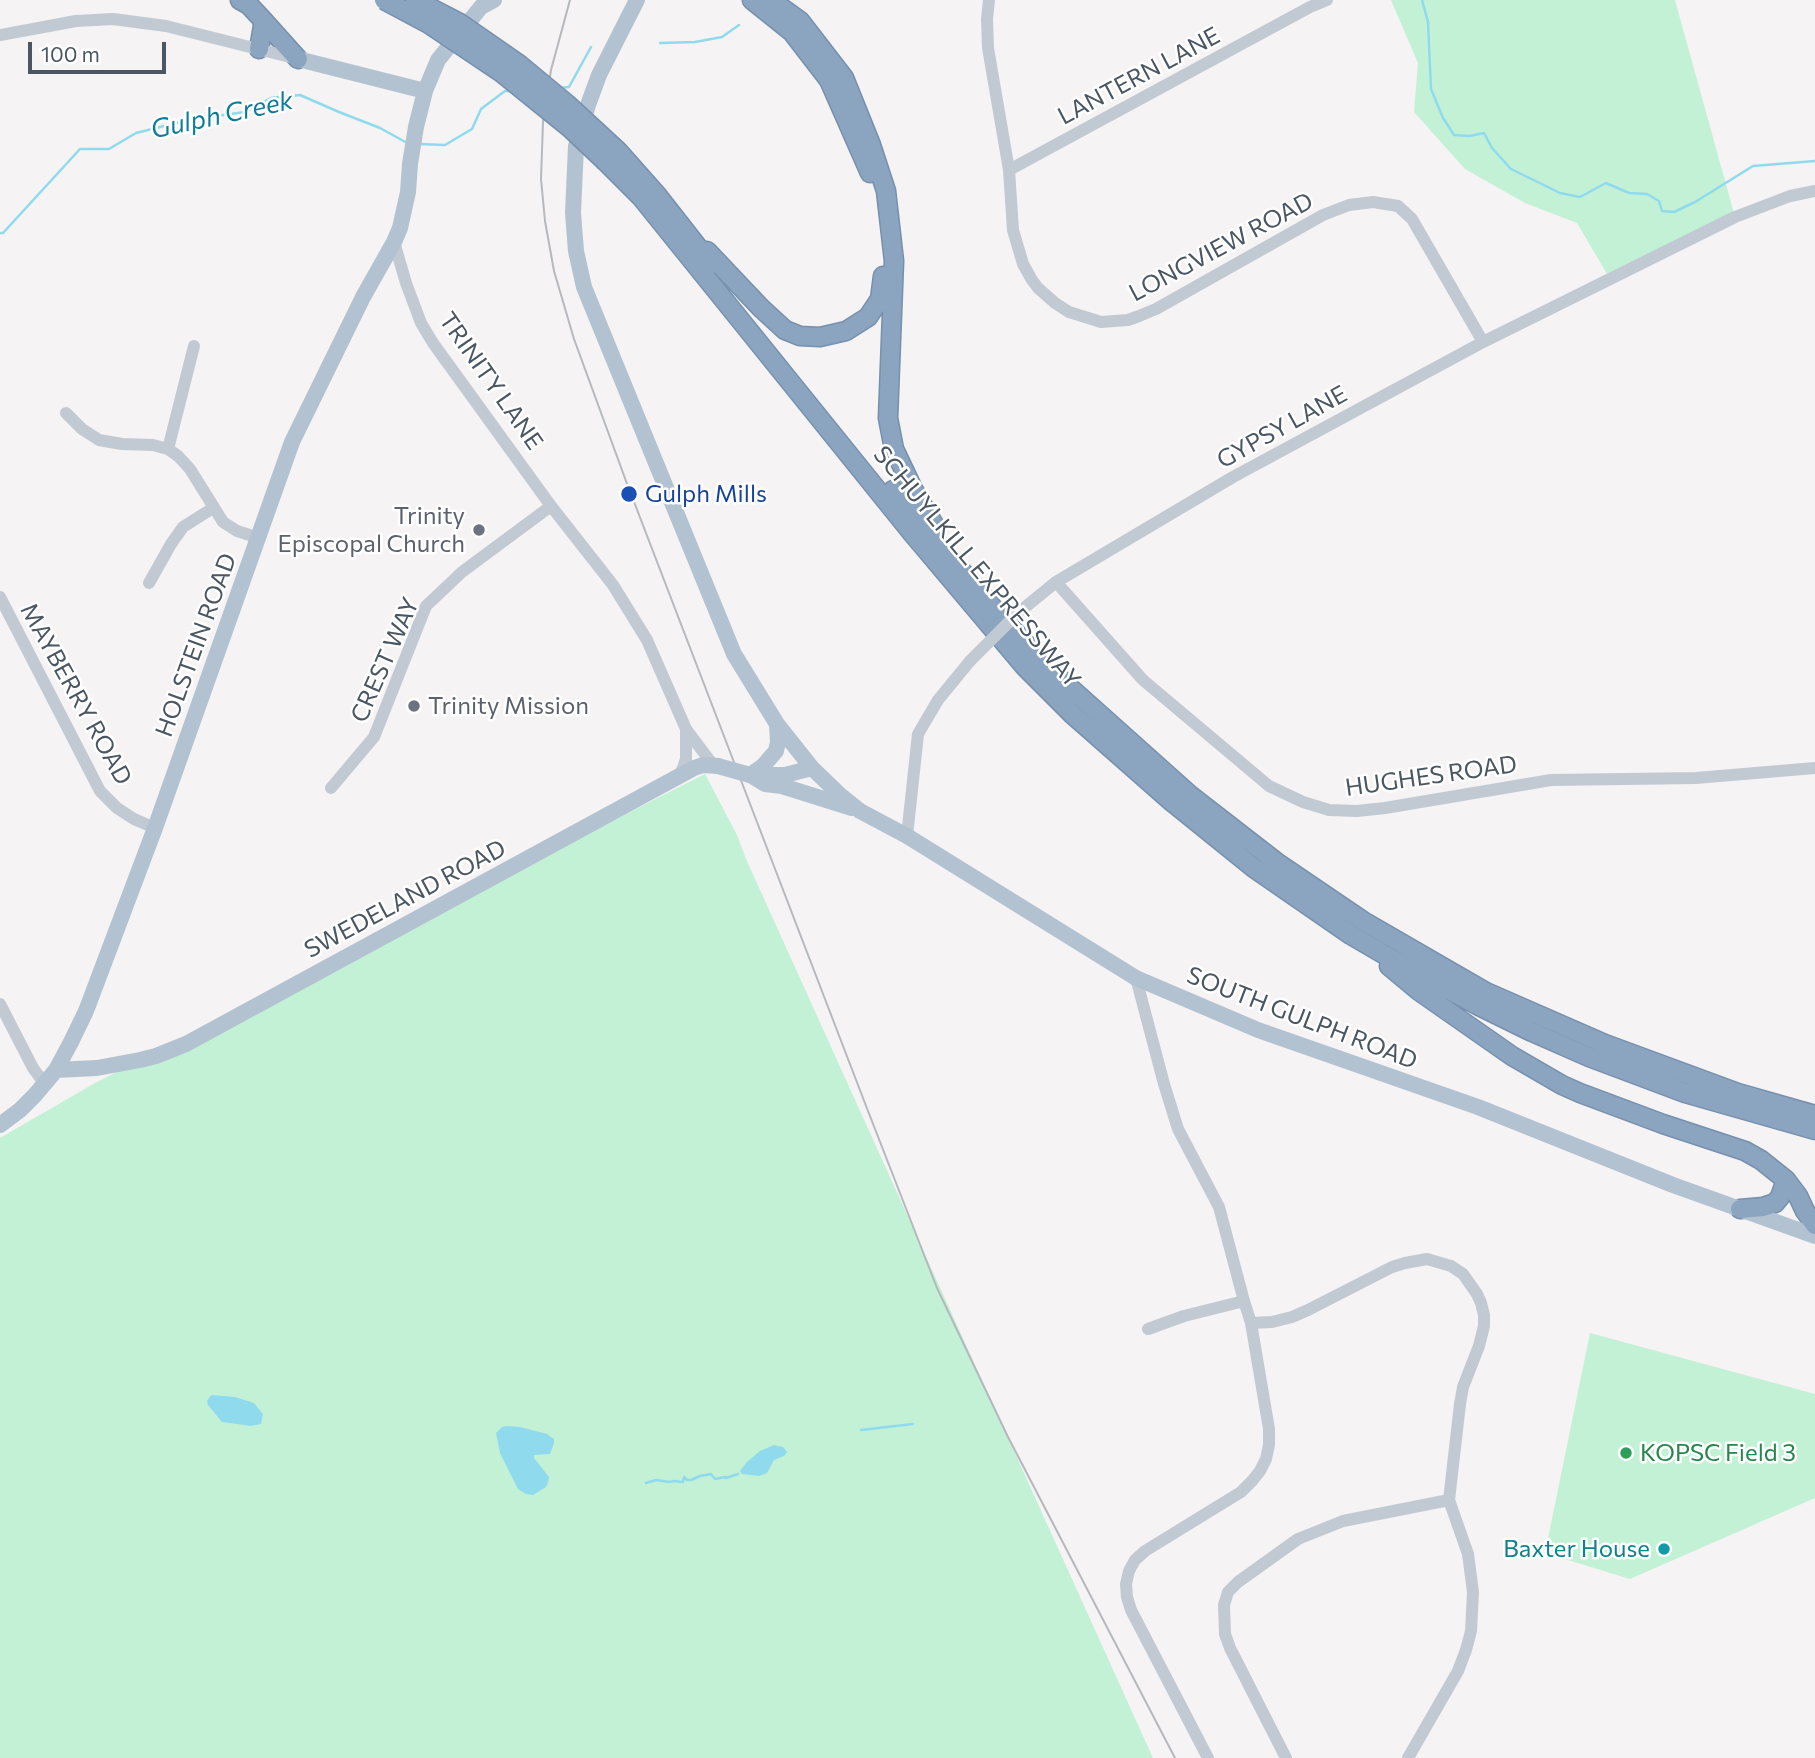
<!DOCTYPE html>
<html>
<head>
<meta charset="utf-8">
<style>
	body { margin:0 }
	#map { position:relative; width:1815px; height:1758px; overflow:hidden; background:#f5f3f3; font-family:Commissioner,sans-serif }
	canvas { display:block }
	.scale { position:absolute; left:28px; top:42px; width:138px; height:32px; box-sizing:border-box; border:4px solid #4a5661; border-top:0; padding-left:9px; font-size:21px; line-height:24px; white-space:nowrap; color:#4a5661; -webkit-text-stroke:5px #fff; paint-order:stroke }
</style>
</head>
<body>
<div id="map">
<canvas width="1815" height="1758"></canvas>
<div class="scale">100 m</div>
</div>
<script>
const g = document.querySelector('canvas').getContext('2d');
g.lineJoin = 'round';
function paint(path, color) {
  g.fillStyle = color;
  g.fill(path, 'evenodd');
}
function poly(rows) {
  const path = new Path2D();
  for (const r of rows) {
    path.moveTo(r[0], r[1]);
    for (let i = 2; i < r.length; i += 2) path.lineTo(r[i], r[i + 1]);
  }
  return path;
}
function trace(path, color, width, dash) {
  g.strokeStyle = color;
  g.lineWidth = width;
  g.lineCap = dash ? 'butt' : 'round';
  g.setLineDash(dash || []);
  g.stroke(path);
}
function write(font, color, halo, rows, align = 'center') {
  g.font = font + ' Commissioner,sans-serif';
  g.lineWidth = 5;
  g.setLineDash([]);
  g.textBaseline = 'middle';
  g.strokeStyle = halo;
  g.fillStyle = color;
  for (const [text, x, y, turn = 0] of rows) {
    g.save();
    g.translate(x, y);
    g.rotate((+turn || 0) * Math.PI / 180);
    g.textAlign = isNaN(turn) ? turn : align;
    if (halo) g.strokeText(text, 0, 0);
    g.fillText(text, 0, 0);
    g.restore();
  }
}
const green = poly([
	[1391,0,1675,0,1735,217,1610,279,1577,223,1525,203,1465,169,1414,112,1418,63],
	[705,774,737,835,746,859,1153,1758,0,1758,0,1138,95,1083],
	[1590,1333,1815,1394,1815,1498,1630,1579,1545,1553]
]);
const water = poly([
	[211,1395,235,1397,254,1403,263,1414,261,1424,251,1426,222,1422,208,1405,207,1401],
	[506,1426,520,1427,547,1434,554,1439,554,1443,550,1454,534,1455,534,1458,549,1477,548,1483,546,1487,533,1495,526,1494,518,1489,500,1453,496,1433,502,1427],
	[774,1445,783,1447,787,1452,784,1456,774,1460,767,1473,759,1476,742,1474,740,1471,747,1462,760,1451]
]);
const stream = poly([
	[1422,0,1428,22,1431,89,1443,118,1454,135,1469,136,1484,133,1492,148,1511,169,1560,193,1580,197,1606,183,1629,193,1647,194,1659,201,1662,211,1674,212,1695,202,1753,166,1815,161],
	[660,43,695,42,722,37,739,25],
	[559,88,569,87,591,47],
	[419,144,445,145,472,129,481,109,505,91,511,91],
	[0,233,3,233,80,149,109,149,136,133,188,120,245,112,271,98,300,95,339,112,380,128,409,144],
	[861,1430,913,1424],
	[646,1483,656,1480,670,1482,674,1481,683,1482,684,1477,687,1480,691,1480,700,1476,711,1474,715,1479,725,1477,726,1478,738,1474]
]);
const minor = poly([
	[989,0,987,19,988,48,1009,170,1013,230,1023,264,1032,280,1038,288,1055,303,1069,312,1101,322,1128,320,1139,316,1156,309,1323,215,1349,205,1373,202,1398,206,1412,219,1483,342],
	[0,35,76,21,113,19,166,26,298,59],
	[1009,170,1310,7,1327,0],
	[394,242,406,283,421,323,433,343,551,506,613,585,647,640,686,729,713,765],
	[66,413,82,429,99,440,122,444,153,445,168,449,178,456,190,469,223,522,237,531,259,538],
	[168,449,194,346],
	[1056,582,1143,680,1269,786,1303,802,1329,810,1357,811,1385,808,1551,780,1696,778,1815,768],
	[149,583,171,544,183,527,213,508],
	[0,597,100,791,117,808,134,819,155,828],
	[1018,613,1056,582,1233,477,1483,342,1735,217,1790,196,1815,191],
	[680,776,686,759,686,730],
	[331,788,374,737,426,606,462,572,551,506],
	[907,836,918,734,938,700,970,661],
	[1136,978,1164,1084,1178,1129,1219,1207,1244,1301,1251,1323,1269,1429,1269,1445,1266,1459,1260,1471,1252,1481,1241,1492,1145,1551,1135,1560,1129,1571,1126,1584,1127,1597,1131,1610,1208,1758],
	[0,1004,33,1068,44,1083],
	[1251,1323,1272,1322,1292,1317,1308,1310,1392,1267,1405,1263,1427,1259,1451,1266,1463,1274,1477,1294,1481,1303,1484,1315,1484,1326,1479,1346,1463,1387,1460,1404,1449,1500,1468,1554,1473,1592,1471,1631,1466,1650,1458,1671,1408,1758],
	[1148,1329,1184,1316,1244,1301],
	[1286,1758,1230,1648,1225,1634,1224,1605,1228,1592,1238,1582,1298,1539,1343,1521,1449,1500]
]);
const major = poly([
	[637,0,599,75,588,105,576,146,573,213,576,251,584,287,734,654,777,724,812,768,840,795,860,811,907,836,1136,978,1258,1030,1478,1107,1673,1185,1815,1236],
	[298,59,425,91],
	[750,775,763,766,776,751,778,742,777,724],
	[759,775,785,775,812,768],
	[752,776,765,784,782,786,852,808],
	[56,1070,97,1068,140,1060,156,1056,186,1044,694,768,703,765,718,766],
	[0,1125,20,1110,35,1095,56,1070,71,1042,86,1011,155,828,292,442,363,297,394,242,400,228,408,192,410,164,416,127,425,91,438,60,481,7,494,0]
]);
const highway = poly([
	[240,0,249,5,262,19,298,59],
	[752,0,792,32,829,80,870,173],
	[771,0,800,21,844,78,871,145,886,191,894,261,888,418,894,449,913,489,935,526],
	[259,49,263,26,262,19],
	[618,151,657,195,711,264],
	[605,161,641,197,912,533,1025,667,1072,714,1171,801,1254,868,1351,935,1392,959,1479,1006,1532,1032,1589,1057,1685,1093,1815,1130],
	[707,251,761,308,785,330,800,336,820,337,846,331,868,317,880,299,883,276],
	[893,490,994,609,1048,668,1190,795,1279,864,1363,921,1486,992,1605,1044,1738,1093,1815,1115],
	[1389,966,1419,991,1512,1056,1562,1085,1580,1093,1663,1124,1745,1151,1761,1160,1786,1180,1798,1196,1805,1211,1815,1225],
	[1740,1209,1763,1207,1775,1203,1780,1197,1786,1180]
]);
const tram = poly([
	[570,0,551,70,543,122,541,179,545,221,554,271,574,339,626,481,868,1111,937,1288,1008,1437,1175,1758]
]);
const minorBridge = poly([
	[970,661,1018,613]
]);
const majorBridge = poly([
	[718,766,750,775]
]);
const highwayBridge = poly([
	[384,0,429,24,502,73,570,128,605,161],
	[415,0,458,22,520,65,567,104,618,151]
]);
const markers = [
	[629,494,9,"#1a4fb4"],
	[479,530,7,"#6b7280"],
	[414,706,7,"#6b7280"],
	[1626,1453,7,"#2e9e5b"],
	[1664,1549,7,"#0f9aa8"]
];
const streetNames = [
	["LANTERN LANE",1139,76,-28],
	["LONGVIEW ROAD",1221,247,-28],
	["TRINITY LANE",491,381,55],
	["GYPSY LANE",1282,427,-29],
	["SCHUYLKILL EXPRESSWAY",977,567,50],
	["HOLSTEIN ROAD",196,645,-70],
	["CREST WAY",385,660,-66],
	["MAYBERRY ROAD",76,694,61],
	["HUGHES ROAD",1431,776,-8],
	["SWEDELAND ROAD",405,899,-28],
	["SOUTH GULPH ROAD",1302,1018,21]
];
const transitNames = [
	["Gulph Mills",645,494]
];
const worshipNames = [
	["Trinity",465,516],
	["Episcopal Church",465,544],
	["Trinity Mission",428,706,"left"]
];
const leisureNames = [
	["KOPSC Field 3",1640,1453]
];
const cultureNames = [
	["Baxter House",1650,1549]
];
const waterNames = [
	["Gulph Creek",222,115,-12]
];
paint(green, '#c3f1d5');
paint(water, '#90daee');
trace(stream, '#90daee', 2.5);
trace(highway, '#7690ad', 21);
trace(minor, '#c1cad2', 12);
trace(major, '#b3c2d1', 16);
trace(highway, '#8ba5c1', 18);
trace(tram, '#b5b8bd', 2);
trace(highwayBridge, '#7690ad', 21, []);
trace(minorBridge, '#c1cad2', 12);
trace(majorBridge, '#b3c2d1', 16);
trace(highwayBridge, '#8ba5c1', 18);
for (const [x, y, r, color] of markers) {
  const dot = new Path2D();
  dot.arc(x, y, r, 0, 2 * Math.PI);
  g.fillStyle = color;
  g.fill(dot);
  trace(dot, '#fff', 2.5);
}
write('24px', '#4a5661', '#fff', streetNames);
write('24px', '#164399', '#fff', transitNames, 'left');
write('24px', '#5b616d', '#fff', worshipNames, 'right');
write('24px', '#27864d', '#fff', leisureNames, 'left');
write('24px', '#0d838f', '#fff', cultureNames, 'right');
write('italic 26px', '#0c7c9b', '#fff', waterNames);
</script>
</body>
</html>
